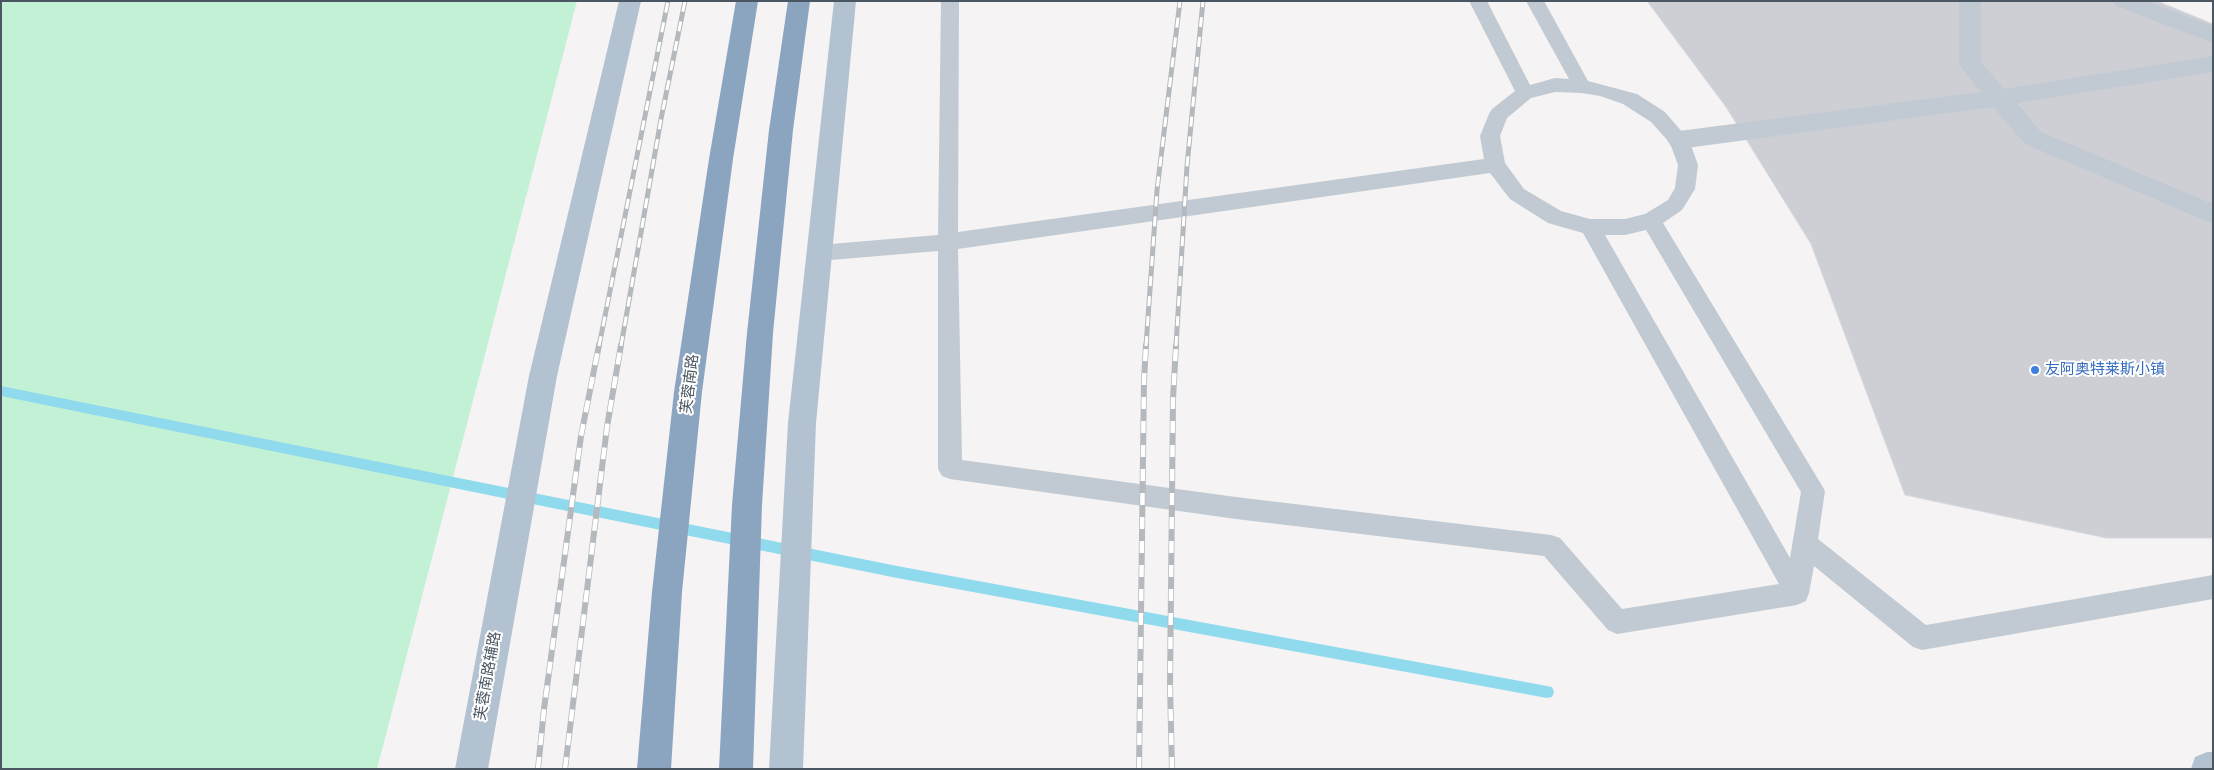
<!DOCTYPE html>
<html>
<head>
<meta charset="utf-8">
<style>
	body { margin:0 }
	#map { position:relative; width:2214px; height:770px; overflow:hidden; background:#f5f3f3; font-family:"Noto Sans",sans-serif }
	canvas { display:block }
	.frame { position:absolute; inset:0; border:2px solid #4a5661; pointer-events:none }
</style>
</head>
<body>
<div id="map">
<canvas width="2214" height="770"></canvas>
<div class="frame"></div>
</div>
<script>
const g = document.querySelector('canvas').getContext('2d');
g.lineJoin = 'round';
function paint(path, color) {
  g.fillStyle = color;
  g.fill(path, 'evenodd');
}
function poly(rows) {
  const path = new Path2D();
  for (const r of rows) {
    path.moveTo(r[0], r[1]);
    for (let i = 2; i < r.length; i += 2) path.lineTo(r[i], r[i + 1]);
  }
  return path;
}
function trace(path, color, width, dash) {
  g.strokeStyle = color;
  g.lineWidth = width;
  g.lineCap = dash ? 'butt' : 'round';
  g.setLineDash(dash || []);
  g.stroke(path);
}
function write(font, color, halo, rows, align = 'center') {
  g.font = font + ' "Noto Sans","Noto Sans SC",sans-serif';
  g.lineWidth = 4;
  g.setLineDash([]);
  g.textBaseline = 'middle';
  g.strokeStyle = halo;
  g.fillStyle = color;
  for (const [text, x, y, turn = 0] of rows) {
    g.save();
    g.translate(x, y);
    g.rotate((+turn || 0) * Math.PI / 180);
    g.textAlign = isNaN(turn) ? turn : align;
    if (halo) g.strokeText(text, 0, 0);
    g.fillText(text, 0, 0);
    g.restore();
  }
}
const green = poly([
	[1,1,577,1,377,769,1,769]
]);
const stream = poly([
	[1,386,897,566,1547,686,1552,687,1554,692,1552,697,1547,698,897,578,1,396,1,386]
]);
const building = poly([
	[1647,1,2213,1,2213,538,2106,538,1905,495,1811,244,1726,107,1647,1],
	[2157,1,2213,1,2213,24,2157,1]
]);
const lane = poly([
	[941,1,959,1,958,232,1484,159,1480,136,1489,114,1492,109,1515,91,1469,1,1487,1,1530,85,1555,78,1569,79,1526,1,1544,1,1588,81,1637,94,1665,112,1689,140,1698,165,1695,189,1682,210,1663,223,1821,484,1825,491,1818,539,1926,625,2213,575,2213,599,1922,650,1913,647,1814,566,1809,593,1806,601,1797,605,1617,634,1608,630,1544,556,1236,519,950,479,942,476,938,469,938,251,819,261,812,259,809,253,812,247,819,245,938,235,941,1],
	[1555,92,1582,93,1600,96,1623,104,1651,122,1670,143,1678,165,1675,188,1668,200,1645,214,1625,219,1590,219,1561,211,1524,189,1505,163,1500,136,1507,118,1531,98,1555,92],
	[1490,173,1510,199,1548,223,1583,233,1779,584,1622,609,1560,538,1551,535,1236,497,962,460,958,249,1490,173],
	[1646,230,1801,492,1790,558,1605,235,1625,235,1646,230]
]);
const street = poly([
	[1959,1,1981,1,1981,62,2004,89,2213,56,2213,72,2017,103,2041,132,2213,204,2213,224,2025,144,1993,107,1679,149,1671,146,1667,140,1671,134,1679,131,1981,92,1959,64,1959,1],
	[2113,1,2146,1,2213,26,2213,43,2116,6,2113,1]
]);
const primary = poly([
	[619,1,641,1,557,376,488,769,455,769,529,376,619,1],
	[834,1,856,1,816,423,803,769,769,769,788,423,834,1],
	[2207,752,2213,752,2213,769,2191,769,2195,757,2207,752]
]);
const highway = poly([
	[736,1,758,1,733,159,702,392,682,592,671,769,637,769,652,592,674,392,709,159,736,1],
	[788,1,810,1,793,130,773,333,762,505,753,769,719,769,732,505,747,333,769,130,788,1]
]);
const railFar1 = poly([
	[599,346,668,1],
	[621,346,661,119,685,1],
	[1146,346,1157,190,1180,1],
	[1176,346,1187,166,1203,1]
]);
const rail = poly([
	[538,769,544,709,581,436,599,345],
	[565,769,607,427,621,345],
	[1139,769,1144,380,1146,345],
	[1172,769,1170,685,1173,399,1176,345]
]);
const markers = [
	[2035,370,5,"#3f7fe0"]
];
const shopNames = [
	["友阿奥特莱斯小镇",2045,370]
];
const streetNames = [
	["芙蓉南路",690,384,-83],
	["芙蓉南路辅路",488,676,-80]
];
paint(green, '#c3f1d5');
paint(stream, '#90daee');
paint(building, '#cdcfd5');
trace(building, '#d7d9de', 1);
paint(lane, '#c1cad2');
paint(street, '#c1cad2');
paint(primary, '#b3c2d1');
paint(highway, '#8ba5c1');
trace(railFar1, '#b5b8bd', 5);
trace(rail, '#b5b8bd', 6);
trace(railFar1, '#fff', 3, [10]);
trace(rail, '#fff', 4.5, [12]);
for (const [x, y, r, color] of markers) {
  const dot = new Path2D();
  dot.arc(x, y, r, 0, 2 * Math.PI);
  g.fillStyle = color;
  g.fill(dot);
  trace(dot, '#fff', 2);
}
write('15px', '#366cbe', '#fff', shopNames, 'left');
write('15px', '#4a5661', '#fff', streetNames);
</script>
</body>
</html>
